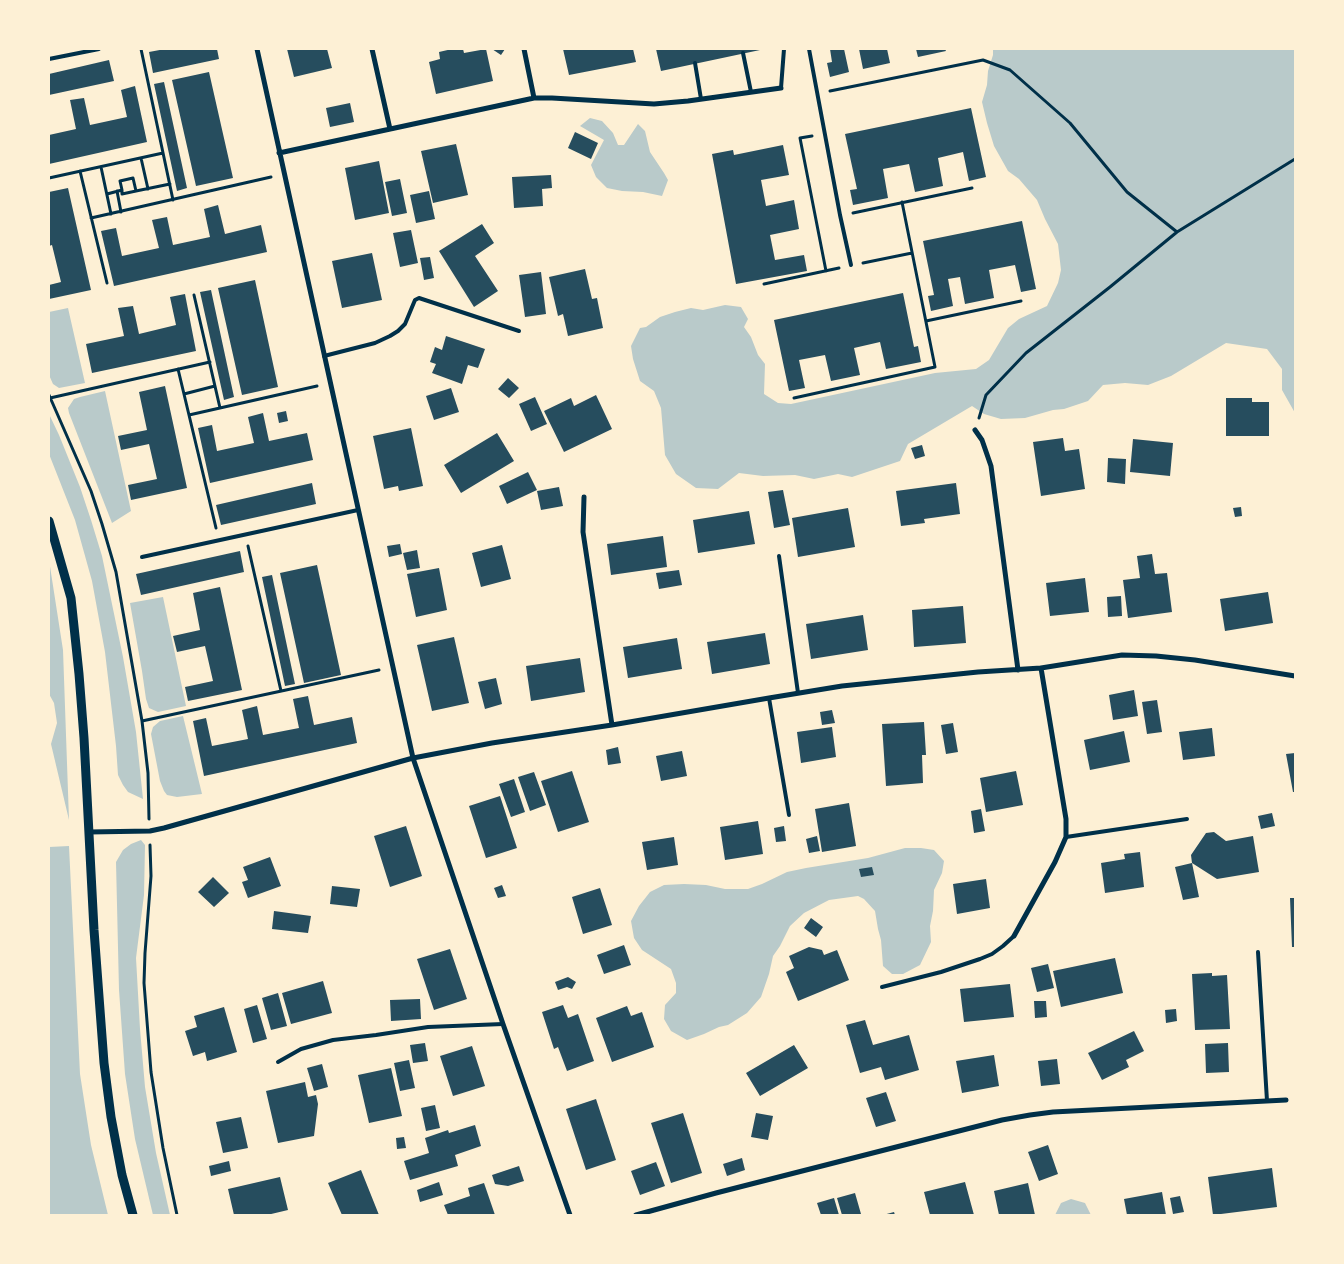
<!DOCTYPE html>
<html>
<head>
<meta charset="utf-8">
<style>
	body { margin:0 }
	#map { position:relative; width:1344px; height:1264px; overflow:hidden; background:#fdf0d5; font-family:"PT Sans Narrow",sans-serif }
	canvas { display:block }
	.frame { position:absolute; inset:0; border:50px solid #fdf0d5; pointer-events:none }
</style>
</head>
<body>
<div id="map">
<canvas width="1344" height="1264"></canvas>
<div class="frame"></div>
</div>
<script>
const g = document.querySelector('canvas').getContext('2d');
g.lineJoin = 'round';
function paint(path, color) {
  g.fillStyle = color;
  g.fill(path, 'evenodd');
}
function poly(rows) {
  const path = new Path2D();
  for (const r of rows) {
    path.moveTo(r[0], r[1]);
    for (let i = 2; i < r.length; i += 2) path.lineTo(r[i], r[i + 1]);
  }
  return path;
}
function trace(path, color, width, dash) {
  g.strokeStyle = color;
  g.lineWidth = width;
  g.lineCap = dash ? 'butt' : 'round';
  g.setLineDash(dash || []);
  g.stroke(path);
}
const green = poly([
	[993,49,1295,49,1295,413,1282,390,1282,369,1267,349,1226,343,1171,376,1148,385,1125,383,1103,385,1088,401,1064,409,1053,410,1025,418,1001,419,984,414,972,406,908,444,900,461,852,477,838,474,814,479,795,475,763,476,739,473,718,489,696,488,676,474,665,455,661,408,654,391,640,381,633,359,631,346,640,328,646,327,660,317,675,312,691,308,703,310,725,305,741,307,748,319,744,327,751,337,758,355,765,364,764,394,778,403,791,404,935,373,976,369,989,360,1008,328,1019,319,1047,306,1058,283,1061,270,1058,244,1045,219,1037,200,1019,179,1008,171,994,146,987,123,982,102,987,85,988,71,993,55],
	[590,118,602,121,613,133,618,145,624,145,638,124,645,131,650,152,664,173,668,180,662,196,643,192,622,191,607,188,596,177,591,165,604,140,580,126],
	[68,308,85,383,59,388,53,384,49,375,49,312],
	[105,391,131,511,112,523,69,413,68,408,74,399,80,397],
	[49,414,59,435,80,487,91,520,102,556,123,657,136,732,143,799,128,792,123,785,118,775,116,746,105,652,92,581,75,520,49,454],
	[49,560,63,650,69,820,51,744,57,723,54,703,49,694],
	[163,597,186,706,158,712,149,708,146,699,142,671,130,603],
	[183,716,202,794,177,797,167,795,164,791,160,781,151,734,153,727,160,721],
	[141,840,145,845,144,895,136,958,140,1029,145,1087,156,1153,170,1215,153,1215,135,1139,125,1074,119,990,116,862,123,850,131,844],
	[69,846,80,1074,91,1145,108,1215,49,1215,49,847],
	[905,848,921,848,934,850,944,861,942,873,934,890,933,911,930,926,931,942,920,965,903,974,892,974,883,966,881,940,878,929,875,911,864,899,858,896,829,900,804,913,790,926,780,946,773,956,769,974,761,997,747,1013,728,1025,719,1027,704,1034,687,1040,671,1031,664,1019,665,1005,676,993,676,983,671,969,642,950,634,938,631,921,639,906,650,892,664,885,684,884,706,885,725,889,748,889,762,884,787,872,806,868,868,858],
	[1071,1199,1085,1203,1091,1215,1055,1215,1061,1203]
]);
const building = poly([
	[165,49,217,49,219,59,153,73,149,52],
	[287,49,327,49,332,68,294,77],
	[452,49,463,49,464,53,486,49,493,81,436,94,429,62,440,59,439,52],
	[492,49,505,49,501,55],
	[563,49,633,49,636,62,569,75],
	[656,49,760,49,760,50,661,71],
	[830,49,844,49,849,72,830,77,827,63,832,62],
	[859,49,887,49,890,63,863,69],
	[916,49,945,49,946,51,918,57],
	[109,60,114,81,49,95,49,74],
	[209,72,233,178,196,186,172,80],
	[164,82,187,188,177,191,154,84],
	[135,86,147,142,49,164,49,135,76,129,70,100,84,98,90,125,127,117,121,90],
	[350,103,354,122,330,127,326,108],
	[971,108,986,177,969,181,963,152,938,158,943,186,915,192,909,164,883,169,888,198,853,205,850,190,857,189,845,134],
	[575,132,598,143,591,159,568,148],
	[456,144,468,195,433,203,421,151],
	[783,145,789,175,761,180,766,206,794,200,799,229,770,235,775,260,804,255,807,271,736,284,712,154,733,150,734,155],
	[379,161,389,213,355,220,345,168],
	[551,175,552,188,542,189,543,206,514,208,512,177],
	[400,179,407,213,392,216,385,182],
	[68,188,91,290,49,299,49,285,61,282,52,245,49,246,49,192],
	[429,191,435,219,416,223,410,195],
	[218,205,225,234,261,225,267,252,114,286,101,231,116,228,122,256,159,248,152,220,167,217,173,245,210,237,204,209],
	[1022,221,1036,289,1021,292,1015,265,989,270,994,298,965,304,960,277,948,279,953,306,931,311,928,296,934,295,923,241],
	[482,224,494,243,475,256,498,291,474,307,439,251],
	[411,230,418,263,400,267,393,233],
	[372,253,382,300,342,308,332,261],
	[430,257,434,278,424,280,420,258],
	[585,269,592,299,597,298,603,328,568,336,563,314,558,316,549,277],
	[541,272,546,314,525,317,519,275],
	[255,280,278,387,242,395,218,288],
	[211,290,234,397,224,400,200,292],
	[903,293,914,347,918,346,921,362,886,369,880,342,854,348,860,375,831,381,825,355,799,360,805,388,789,391,774,320],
	[185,294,196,351,92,373,86,344,124,336,118,308,133,306,139,334,176,325,170,297],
	[446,336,485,349,478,368,468,365,462,384,432,373,436,364,430,362,435,347,442,350],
	[508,378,519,388,509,398,498,389],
	[165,386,187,488,131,500,128,485,157,479,149,444,121,450,118,436,147,430,139,392],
	[451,388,459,412,434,420,426,396],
	[596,395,612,429,564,452,544,411,571,398,574,406],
	[535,397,547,424,531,431,519,404],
	[1226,398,1252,398,1252,402,1269,402,1269,436,1226,436],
	[286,411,288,421,279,423,277,413],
	[263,413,269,441,307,433,313,460,210,483,198,428,212,425,217,451,254,443,248,417],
	[411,428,423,486,399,491,398,486,384,489,373,436],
	[497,433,514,461,461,493,444,465],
	[1063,438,1065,451,1079,449,1085,489,1041,496,1033,442],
	[1133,439,1173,443,1170,476,1130,472],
	[922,445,925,456,915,459,911,448],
	[1108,458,1126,459,1125,484,1107,482],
	[528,472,537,490,507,504,499,486],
	[312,483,316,504,221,525,216,505],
	[956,483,960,514,924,519,925,523,901,526,896,491],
	[559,487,563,506,541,510,537,491],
	[783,490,790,525,774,528,768,492],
	[1241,507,1242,516,1235,517,1233,508],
	[848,508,855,547,798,557,792,518],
	[749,511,755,544,698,553,693,520],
	[663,536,667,567,611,575,607,544],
	[400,544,402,554,389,557,387,546],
	[502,545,511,579,481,587,472,553],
	[417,550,420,568,407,570,403,553],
	[240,551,244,572,141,595,136,574],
	[1152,554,1155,574,1167,573,1172,612,1128,618,1123,580,1140,578,1137,556],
	[317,565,341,675,304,683,280,573],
	[439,568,447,610,416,617,407,574],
	[679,570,682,585,659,589,656,573],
	[272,575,295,684,285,686,262,577],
	[1085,578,1089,612,1050,616,1046,583],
	[220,587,242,690,188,701,185,687,213,681,205,646,177,652,173,636,200,630,193,593],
	[1268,592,1273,623,1225,631,1220,599],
	[1121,596,1122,616,1108,617,1107,597],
	[963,606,966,643,914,647,912,610],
	[863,615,868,650,811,659,806,624],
	[765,633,770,664,712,674,707,642],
	[454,637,469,703,432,711,417,645],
	[677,638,682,669,628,678,623,647],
	[580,658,585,692,531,701,526,666],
	[496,678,502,704,485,709,478,682],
	[1134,690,1138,716,1113,720,1109,695],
	[308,696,314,725,352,717,357,743,204,776,193,721,206,718,212,746,248,739,242,710,257,706,263,735,299,728,293,699],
	[1157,700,1162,732,1147,734,1142,702],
	[832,710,835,723,822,725,820,712],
	[924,722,926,755,922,755,923,783,886,786,882,724],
	[953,723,958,752,946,754,941,725],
	[832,727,836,757,801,763,797,732],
	[1212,728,1215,756,1183,760,1179,732],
	[1124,731,1130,762,1090,770,1084,740],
	[618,747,621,763,608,765,606,750],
	[682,751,687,776,661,781,656,756],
	[1295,753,1295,792,1293,792,1286,754],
	[572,771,589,822,558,832,541,781],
	[1016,771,1023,805,986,812,980,778],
	[534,772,546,805,530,811,518,777],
	[514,779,525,812,511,817,499,784],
	[500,796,517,848,486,858,469,806],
	[849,803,856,846,822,852,815,809],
	[981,809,985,831,974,833,971,811],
	[1272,813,1275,826,1261,829,1258,816],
	[758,821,763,854,725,860,720,827],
	[406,826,422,876,390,887,374,836],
	[784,826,786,841,776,842,774,828],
	[1214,832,1226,841,1253,836,1259,872,1217,879,1192,863,1191,855,1206,833],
	[817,836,820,851,809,853,806,839],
	[674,837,678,865,647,870,642,842],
	[1140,852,1144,887,1105,893,1101,863,1125,859,1124,854],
	[270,857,281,886,248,898,242,882,248,880,243,867],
	[1192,863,1199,897,1183,900,1175,867],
	[872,867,874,875,861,877,859,869],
	[213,877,229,893,214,907,198,892],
	[986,879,990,908,957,914,953,884],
	[502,885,506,896,498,898,494,888],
	[332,886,360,889,357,907,330,904],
	[600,888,612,925,583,934,572,897],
	[1290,898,1295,898,1295,947,1292,947],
	[274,911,311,916,308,933,272,929],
	[811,918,823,927,816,937,804,928],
	[624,945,631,965,604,974,597,955],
	[809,947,822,950,824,955,837,950,849,980,798,1001,786,972,794,968,789,956],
	[450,949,467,999,434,1010,417,959],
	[1115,958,1123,993,1061,1007,1053,971],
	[1048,964,1054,988,1037,992,1031,968],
	[1212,973,1212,976,1227,975,1230,1029,1195,1030,1192,974],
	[568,977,576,982,572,989,567,987,558,990,555,982],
	[323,981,332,1013,291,1024,282,993],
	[1010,984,1014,1017,964,1022,960,989],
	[278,993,287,1026,271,1030,262,998],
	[420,999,421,1019,391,1021,390,1000],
	[1034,1001,1046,1001,1047,1017,1035,1018],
	[257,1005,267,1039,253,1043,244,1009],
	[563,1005,568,1018,578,1014,594,1061,567,1071,558,1047,554,1049,542,1012],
	[627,1006,631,1016,642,1012,654,1047,612,1062,596,1018],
	[224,1007,237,1052,207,1061,205,1052,193,1056,185,1031,197,1027,194,1016],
	[1176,1009,1177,1021,1166,1023,1165,1010],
	[865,1020,873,1045,909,1035,919,1070,885,1080,881,1067,860,1073,846,1025],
	[1134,1031,1144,1051,1126,1060,1129,1067,1102,1080,1088,1053],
	[425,1043,428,1061,413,1063,410,1045],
	[1228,1043,1229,1072,1206,1073,1205,1044],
	[794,1045,808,1068,760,1096,746,1073],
	[472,1046,485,1086,453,1096,440,1056],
	[994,1055,999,1086,962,1093,956,1061],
	[1057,1059,1060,1084,1041,1086,1038,1061],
	[409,1060,415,1088,400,1091,394,1063],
	[322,1064,328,1087,314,1091,307,1068],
	[391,1068,402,1116,369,1123,358,1075],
	[305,1082,308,1097,316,1095,318,1104,314,1136,278,1143,266,1091],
	[886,1092,896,1121,876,1127,866,1098],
	[596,1099,616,1160,586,1170,566,1109],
	[435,1105,440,1128,426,1131,421,1108],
	[683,1113,702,1173,671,1183,651,1123],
	[756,1113,773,1116,768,1140,751,1137],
	[241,1117,248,1148,223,1153,216,1122],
	[475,1125,481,1146,455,1155,458,1166,410,1180,404,1161,429,1153,425,1138,448,1130,449,1133],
	[404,1137,406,1148,397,1149,396,1138],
	[1048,1145,1058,1174,1039,1181,1028,1152],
	[742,1158,745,1170,727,1176,723,1164],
	[229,1161,231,1171,211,1176,209,1166],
	[656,1162,665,1186,640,1195,631,1171],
	[519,1166,524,1181,508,1186,495,1184,492,1175],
	[1272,1168,1277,1207,1213,1215,1208,1177],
	[361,1170,379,1215,342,1215,328,1183],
	[280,1177,288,1210,267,1215,234,1215,228,1189],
	[439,1182,443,1195,420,1202,417,1190],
	[965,1182,974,1215,930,1215,924,1192],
	[484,1183,495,1215,448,1215,444,1205,470,1196,468,1188],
	[1028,1183,1035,1215,999,1215,994,1191],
	[1162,1192,1166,1215,1127,1215,1124,1199],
	[855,1193,861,1214,842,1215,837,1198],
	[1180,1196,1184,1212,1173,1214,1170,1198],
	[834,1198,839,1215,821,1215,817,1203],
	[894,1212,895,1215,883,1215]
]);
const path = poly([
	[141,49,173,200],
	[830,91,983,60,1010,70,1070,123,1127,192,1177,232],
	[812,136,800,138,826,271],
	[141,158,148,189],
	[101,167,111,214],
	[80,171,107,283],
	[49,178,163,153],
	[122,190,122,194,136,191],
	[117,191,121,212],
	[107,194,122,190,120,181,133,178,136,191,170,184],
	[853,213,972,188],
	[91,218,271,177],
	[863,263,912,253],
	[764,284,839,268],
	[194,295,220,408],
	[926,321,1021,301],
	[178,369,216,528],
	[184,394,215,386],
	[49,395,91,491,102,524,116,572,142,721,148,773,149,819],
	[50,398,210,362],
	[794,398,935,367,902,202],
	[189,415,317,386],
	[979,418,986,395,1026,353,1110,287,1177,232,1295,159],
	[248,546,281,691],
	[142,721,379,670],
	[150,845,151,876,145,953,144,983,151,1072,163,1148,177,1215]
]);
const service = poly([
	[809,49,840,215,851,265],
	[743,53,751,92],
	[49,59,99,49],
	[695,63,701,99],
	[781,88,784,49],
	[324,356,375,343,390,336,398,331,405,324,415,300,419,298,519,331],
	[779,556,798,693],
	[142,557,358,510],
	[769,698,789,815],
	[1066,837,1187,819],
	[1258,952,1267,1101],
	[882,987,941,972,980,959,992,954,1003,946,1014,936],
	[278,1062,301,1049,333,1040,376,1035,428,1027,503,1024]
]);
const minor = poly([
	[257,49,413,758,503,1024,570,1215],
	[372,49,390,129],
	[524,49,534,98],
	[279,153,534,98,552,98,654,104,688,101,781,88],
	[975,430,982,440,991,466,1018,670],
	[584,497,583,532,612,725],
	[89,832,150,831,164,828,413,758,492,743,612,725,769,698,842,686,978,672,1041,668,1122,655,1156,656,1195,660,1295,676],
	[1014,936,1055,862,1066,837,1066,819,1041,668],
	[636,1215,716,1193,1002,1120,1030,1115,1053,1112,1286,1100]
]);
const tertiary = poly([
	[49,521,71,598,79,674,84,738,94,930,104,1063,111,1117,122,1175,133,1215]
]);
paint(green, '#b9caca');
paint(building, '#264d5e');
trace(path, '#003049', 3);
trace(service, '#003049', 4);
trace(minor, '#003049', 5);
trace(tertiary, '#003049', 9);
</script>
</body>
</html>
